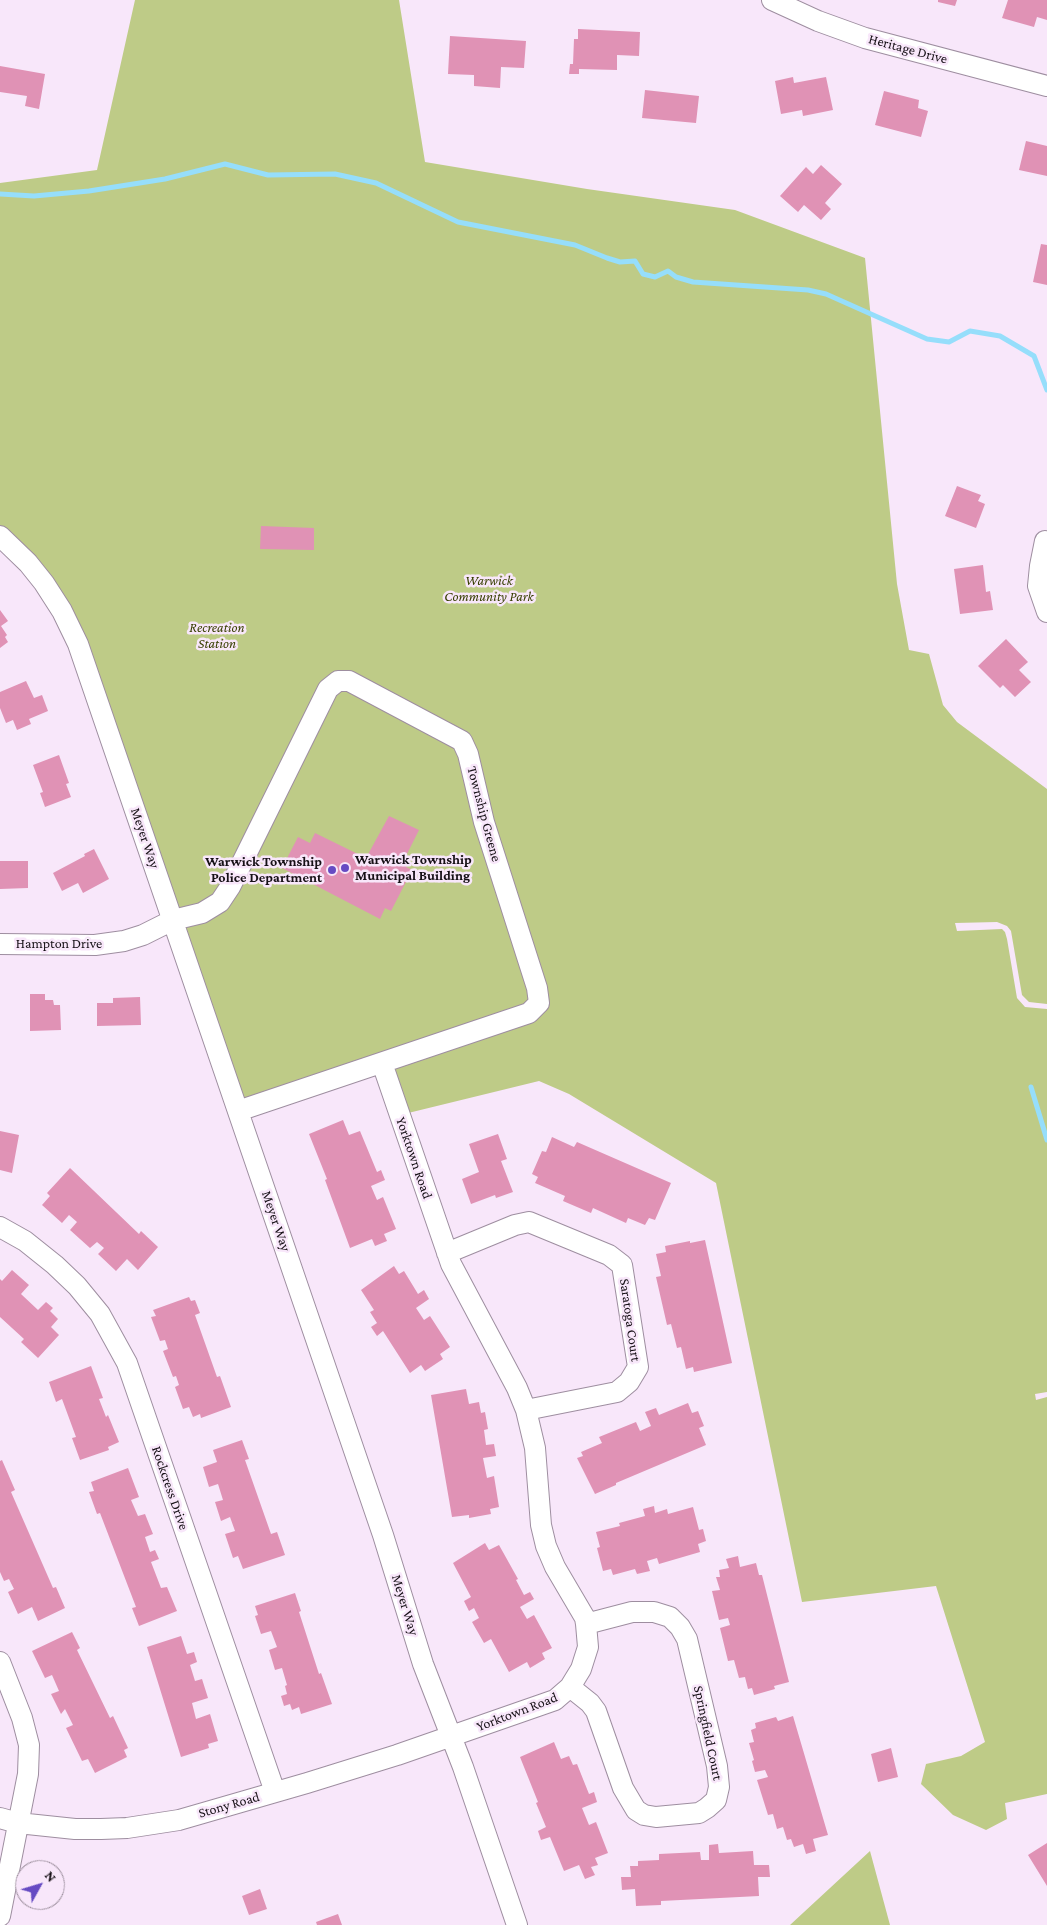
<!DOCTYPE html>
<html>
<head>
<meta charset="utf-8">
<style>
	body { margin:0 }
	#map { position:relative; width:1047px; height:1925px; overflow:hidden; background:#f8e7fa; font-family:"Crimson Pro",serif }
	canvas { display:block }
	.north { position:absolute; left:15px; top:1860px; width:50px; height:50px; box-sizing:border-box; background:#f8e7fa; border:1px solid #9e919f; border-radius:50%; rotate:51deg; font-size:14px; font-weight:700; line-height:20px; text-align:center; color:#161016 }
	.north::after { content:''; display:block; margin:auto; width:18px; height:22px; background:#664bc3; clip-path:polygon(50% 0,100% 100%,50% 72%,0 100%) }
</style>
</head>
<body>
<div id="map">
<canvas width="1047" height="1925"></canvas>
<div class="north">N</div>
</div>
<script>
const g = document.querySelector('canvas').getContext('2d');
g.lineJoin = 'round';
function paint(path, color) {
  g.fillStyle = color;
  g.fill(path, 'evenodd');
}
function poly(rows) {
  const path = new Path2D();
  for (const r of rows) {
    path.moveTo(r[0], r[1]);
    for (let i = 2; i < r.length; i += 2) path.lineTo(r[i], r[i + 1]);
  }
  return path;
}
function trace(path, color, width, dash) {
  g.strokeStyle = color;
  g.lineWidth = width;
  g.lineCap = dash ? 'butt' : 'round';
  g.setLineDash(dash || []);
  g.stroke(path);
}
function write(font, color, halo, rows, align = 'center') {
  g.font = font + ' "Crimson Pro",serif';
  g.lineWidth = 5;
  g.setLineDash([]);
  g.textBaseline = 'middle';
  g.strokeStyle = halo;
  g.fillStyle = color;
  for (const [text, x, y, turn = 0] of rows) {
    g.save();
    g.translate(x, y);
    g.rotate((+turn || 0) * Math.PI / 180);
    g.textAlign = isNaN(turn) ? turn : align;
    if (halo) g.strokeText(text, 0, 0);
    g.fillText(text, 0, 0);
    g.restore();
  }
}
const green = poly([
	[135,0,399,0,425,162,587,189,735,210,865,258,897,584,909,650,929,654,943,705,957,722,1047,789,1047,1004,1029,1002,1022,995,1011,931,1007,926,997,922,955,923,957,931,1002,929,1005,932,1007,939,1017,998,1025,1007,1047,1009,1047,1392,1035,1394,1036,1400,1047,1397,1047,1794,1005,1803,1007,1819,986,1830,953,1815,921,1784,926,1764,961,1756,985,1742,936,1586,802,1602,716,1183,569,1094,539,1081,400,1115,382,1064,238,1111,78,644,0,540,0,183,97,170],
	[870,1851,890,1925,790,1925]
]);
const stream = poly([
	[0,194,34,196,89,191,165,179,225,164,268,175,335,174,376,183,458,222,575,245,607,258,620,262,635,261,643,274,655,277,668,271,676,277,693,282,808,290,826,294,927,339,949,342,970,331,1000,336,1034,356,1047,390],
	[1031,1087,1047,1140]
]);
const building = poly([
	[938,0,957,0,955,6,938,2],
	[1008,0,1047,0,1047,20,1037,17,1034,27,1002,18],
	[578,29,640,32,639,56,617,55,617,70,579,69,579,74,569,74,570,64,573,64,574,39,578,39],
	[450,36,526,41,524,68,501,67,500,88,474,86,474,75,448,74],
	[0,66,45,74,39,109,25,106,27,96,0,92],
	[793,77,794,83,826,77,833,110,803,116,802,110,781,114,775,81],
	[645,90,699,96,696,123,642,118],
	[884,91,919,100,918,108,928,111,921,137,875,125],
	[1026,141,1047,146,1047,176,1019,170],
	[821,165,842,184,825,203,831,209,821,220,804,205,798,212,780,196,806,167,813,174],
	[1041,244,1047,245,1047,285,1033,282],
	[957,486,981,495,978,501,985,504,976,528,945,516],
	[261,526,314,528,314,550,260,549],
	[983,565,986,592,990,591,993,610,960,614,954,569],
	[0,610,8,621,1,626,7,635,5,637,8,642,0,648],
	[1006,639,1028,662,1019,670,1031,682,1015,697,1003,685,1000,688,978,666],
	[26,681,34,698,42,695,48,711,29,719,31,724,17,730,13,720,6,723,0,708,0,692],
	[59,755,69,783,66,784,71,797,45,807,40,793,43,792,33,765],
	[389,816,419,830,406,856,410,858,406,867,412,870,391,911,385,908,380,919,282,868,298,837,310,843,315,833,366,858],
	[94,849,109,879,83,893,78,883,62,891,53,873,85,856,84,854],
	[0,861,28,861,28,888,0,889],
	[30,994,45,994,45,1000,53,1000,54,1005,60,1005,61,1030,30,1031],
	[140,997,141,1025,97,1026,97,1003,113,1003,113,998],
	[343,1120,349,1135,360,1131,377,1172,381,1170,385,1180,371,1186,377,1200,383,1197,396,1229,384,1234,387,1241,375,1246,372,1239,350,1248,325,1180,327,1179,309,1134],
	[0,1131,19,1135,12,1173,0,1170],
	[498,1134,507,1159,501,1161,513,1192,496,1198,495,1195,471,1204,462,1179,479,1172,469,1144],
	[552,1137,574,1147,577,1142,671,1183,655,1220,649,1218,645,1225,628,1218,626,1223,593,1208,591,1213,563,1201,565,1196,535,1183,538,1177,532,1174,542,1151,546,1152],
	[70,1168,139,1234,141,1231,158,1247,138,1270,127,1259,116,1271,98,1254,104,1248,97,1242,90,1248,70,1230,77,1222,69,1215,62,1223,42,1205,50,1196,47,1193],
	[705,1240,732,1363,694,1372,693,1367,686,1369,681,1347,677,1348,671,1324,667,1325,656,1277,661,1276,656,1254,666,1252,665,1246,690,1241,690,1243],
	[394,1266,399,1274,404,1271,418,1294,424,1290,429,1299,416,1308,424,1320,430,1316,450,1347,440,1354,443,1359,425,1371,421,1365,410,1373,383,1331,377,1336,371,1327,377,1323,370,1312,374,1310,361,1290],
	[12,1270,29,1285,21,1294,38,1310,46,1302,53,1308,50,1311,58,1319,51,1327,59,1335,38,1358,21,1342,24,1339,0,1317,0,1279,2,1281],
	[189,1297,191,1301,195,1300,200,1313,195,1315,217,1377,220,1376,231,1407,201,1418,200,1414,193,1417,189,1407,183,1409,175,1387,179,1385,176,1376,173,1377,163,1351,168,1349,165,1340,160,1341,151,1317,156,1316,153,1310],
	[91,1366,103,1398,99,1399,106,1417,108,1415,119,1442,108,1447,109,1450,80,1460,72,1438,76,1437,62,1399,56,1402,49,1382],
	[466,1389,469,1404,479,1402,481,1413,485,1412,488,1429,484,1430,486,1445,494,1444,496,1456,483,1458,487,1478,494,1476,499,1507,490,1509,491,1514,469,1518,469,1515,452,1517,431,1395],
	[688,1403,692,1413,698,1411,704,1426,699,1428,706,1445,616,1483,616,1485,595,1494,577,1458,583,1456,581,1452,602,1443,599,1437,636,1422,640,1431,651,1426,645,1412,656,1408,659,1415],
	[242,1440,249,1459,245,1460,271,1534,277,1532,285,1555,243,1569,238,1556,233,1558,225,1534,235,1531,230,1517,221,1521,215,1502,223,1500,218,1484,209,1487,203,1467,217,1462,213,1450],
	[2,1460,15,1490,11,1492,53,1588,56,1587,65,1608,38,1621,32,1607,18,1614,8,1592,14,1589,9,1579,4,1581,0,1572,0,1461],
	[128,1468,139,1497,131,1500,138,1516,145,1514,153,1534,145,1537,150,1552,155,1550,159,1559,151,1562,161,1588,167,1587,177,1611,139,1626,132,1608,136,1607,100,1513,97,1514,89,1492,94,1491,91,1482],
	[654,1506,655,1513,667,1509,668,1514,693,1507,699,1530,703,1529,706,1541,698,1544,700,1552,659,1564,657,1558,647,1561,650,1571,637,1574,635,1569,613,1575,611,1569,603,1571,597,1548,600,1547,596,1532,620,1526,619,1523,645,1516,643,1509],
	[485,1543,489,1550,499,1545,518,1579,516,1580,524,1595,530,1592,534,1599,520,1607,527,1619,534,1615,552,1648,542,1653,545,1659,530,1668,527,1662,509,1672,491,1639,484,1643,472,1622,479,1618,474,1608,469,1611,464,1601,471,1597,453,1563],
	[738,1556,740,1567,756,1563,759,1575,762,1575,789,1682,774,1686,775,1689,754,1695,752,1688,748,1689,745,1677,739,1678,734,1660,728,1661,720,1628,730,1625,728,1618,719,1620,712,1591,720,1590,716,1577,720,1577,719,1570,729,1568,726,1559],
	[295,1593,301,1611,299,1612,319,1674,321,1673,332,1704,301,1714,299,1707,292,1710,290,1704,284,1706,281,1696,287,1694,285,1686,287,1685,282,1668,275,1670,269,1650,277,1647,271,1631,261,1634,255,1616,258,1615,255,1606],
	[72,1632,80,1648,77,1650,110,1718,113,1716,128,1748,124,1750,127,1757,95,1773,88,1759,82,1761,66,1728,73,1725,65,1709,61,1714,51,1694,59,1691,52,1675,45,1678,32,1651],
	[181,1636,187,1654,194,1652,197,1662,190,1665,195,1681,202,1679,208,1698,192,1703,196,1719,210,1714,218,1741,208,1744,209,1748,181,1757,147,1647],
	[793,1716,828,1835,813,1839,816,1851,806,1854,803,1844,794,1847,791,1839,787,1840,783,1827,777,1829,773,1814,768,1815,757,1780,768,1777,765,1770,755,1772,752,1761,754,1760,749,1743,754,1742,751,1730,756,1728,755,1723,776,1717,778,1721],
	[554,1742,561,1759,569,1756,573,1765,577,1764,589,1794,594,1792,597,1802,582,1808,589,1825,596,1822,608,1853,595,1858,598,1865,591,1867,595,1875,585,1879,579,1865,564,1871,550,1837,541,1840,538,1831,546,1827,536,1803,538,1802,520,1757],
	[891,1748,898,1777,878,1782,871,1754],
	[1047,1843,1047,1886,1028,1855],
	[718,1844,719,1853,753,1851,754,1865,769,1865,770,1877,758,1877,759,1896,661,1901,661,1905,636,1906,635,1889,622,1890,621,1877,631,1877,630,1866,638,1866,638,1861,659,1860,659,1854,700,1852,701,1860,709,1860,709,1845],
	[260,1889,267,1909,249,1915,242,1896],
	[338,1914,342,1925,317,1925,316,1922]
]);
const street = poly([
	[772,0,818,21,865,38,1047,86],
	[0,536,28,563,44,583,62,611,78,644,383,1535,423,1664,463,1767,517,1925],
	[1045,541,1040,566,1038,586,1047,612],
	[0,944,95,945,124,941,143,935,173,920,202,913,220,902,230,887,328,689,338,681,349,681,462,741,468,754,484,822,537,988,539,1003,529,1013,238,1111],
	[0,1227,25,1241,55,1265,77,1286,100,1314,127,1363,275,1792],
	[447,1253,515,1225,529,1222,609,1255,622,1265,638,1367,629,1382,617,1392,526,1410],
	[0,1662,22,1718,29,1745,28,1774,0,1916],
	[570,1687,590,1703,596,1711,623,1788,636,1810,644,1815,656,1817,699,1813,707,1808,716,1800,719,1787,717,1766,687,1639,680,1627,670,1617,654,1612,632,1612,586,1624],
	[0,1818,18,1823,75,1829,101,1829,127,1828,179,1820,307,1783,397,1755,555,1700,570,1687,581,1669,588,1647,586,1624,585,1618,555,1567,546,1546,541,1525,535,1448,526,1410,517,1388,451,1264,382,1063]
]);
const markers = [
	[345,868,5,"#664bc3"],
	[332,870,5,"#664bc3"]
];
const streetNames = [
	["Heritage Drive",908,49,15],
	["Township Greene",484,814,75],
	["Meyer Way",145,838,71],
	["Hampton Drive",59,944],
	["Yorktown Road",414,1158,71],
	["Meyer Way",276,1221,71],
	["Saratoga Court",630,1320,82],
	["Rockcress Drive",170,1488,71],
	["Meyer Way",405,1605,73],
	["Yorktown Road",517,1712,-21],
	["Springfield Court",708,1733,78],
	["Stony Road",229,1805,-16]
];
const parkNames = [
	["Warwick",489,581],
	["Community Park",489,597],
	["Recreation",217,628],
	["Station",217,644]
];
const poiNames = [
	["Warwick Township",355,860],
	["Municipal Building",355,876],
	["Warwick Township",322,862,"right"],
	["Police Department",322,878,"right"]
];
paint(green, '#becb87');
trace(stream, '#96defb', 5);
paint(building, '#e092b5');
trace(street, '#9e8ea0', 22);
trace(street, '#fff', 20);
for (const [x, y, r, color] of markers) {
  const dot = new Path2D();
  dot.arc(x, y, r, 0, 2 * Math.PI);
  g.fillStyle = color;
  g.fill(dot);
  trace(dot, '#f8e7fa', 2);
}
write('14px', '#161016', '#f8e7fa', streetNames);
write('italic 14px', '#373f00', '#f8e7fa', parkNames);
write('bold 14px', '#161016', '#f8e7fa', poiNames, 'left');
</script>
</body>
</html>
